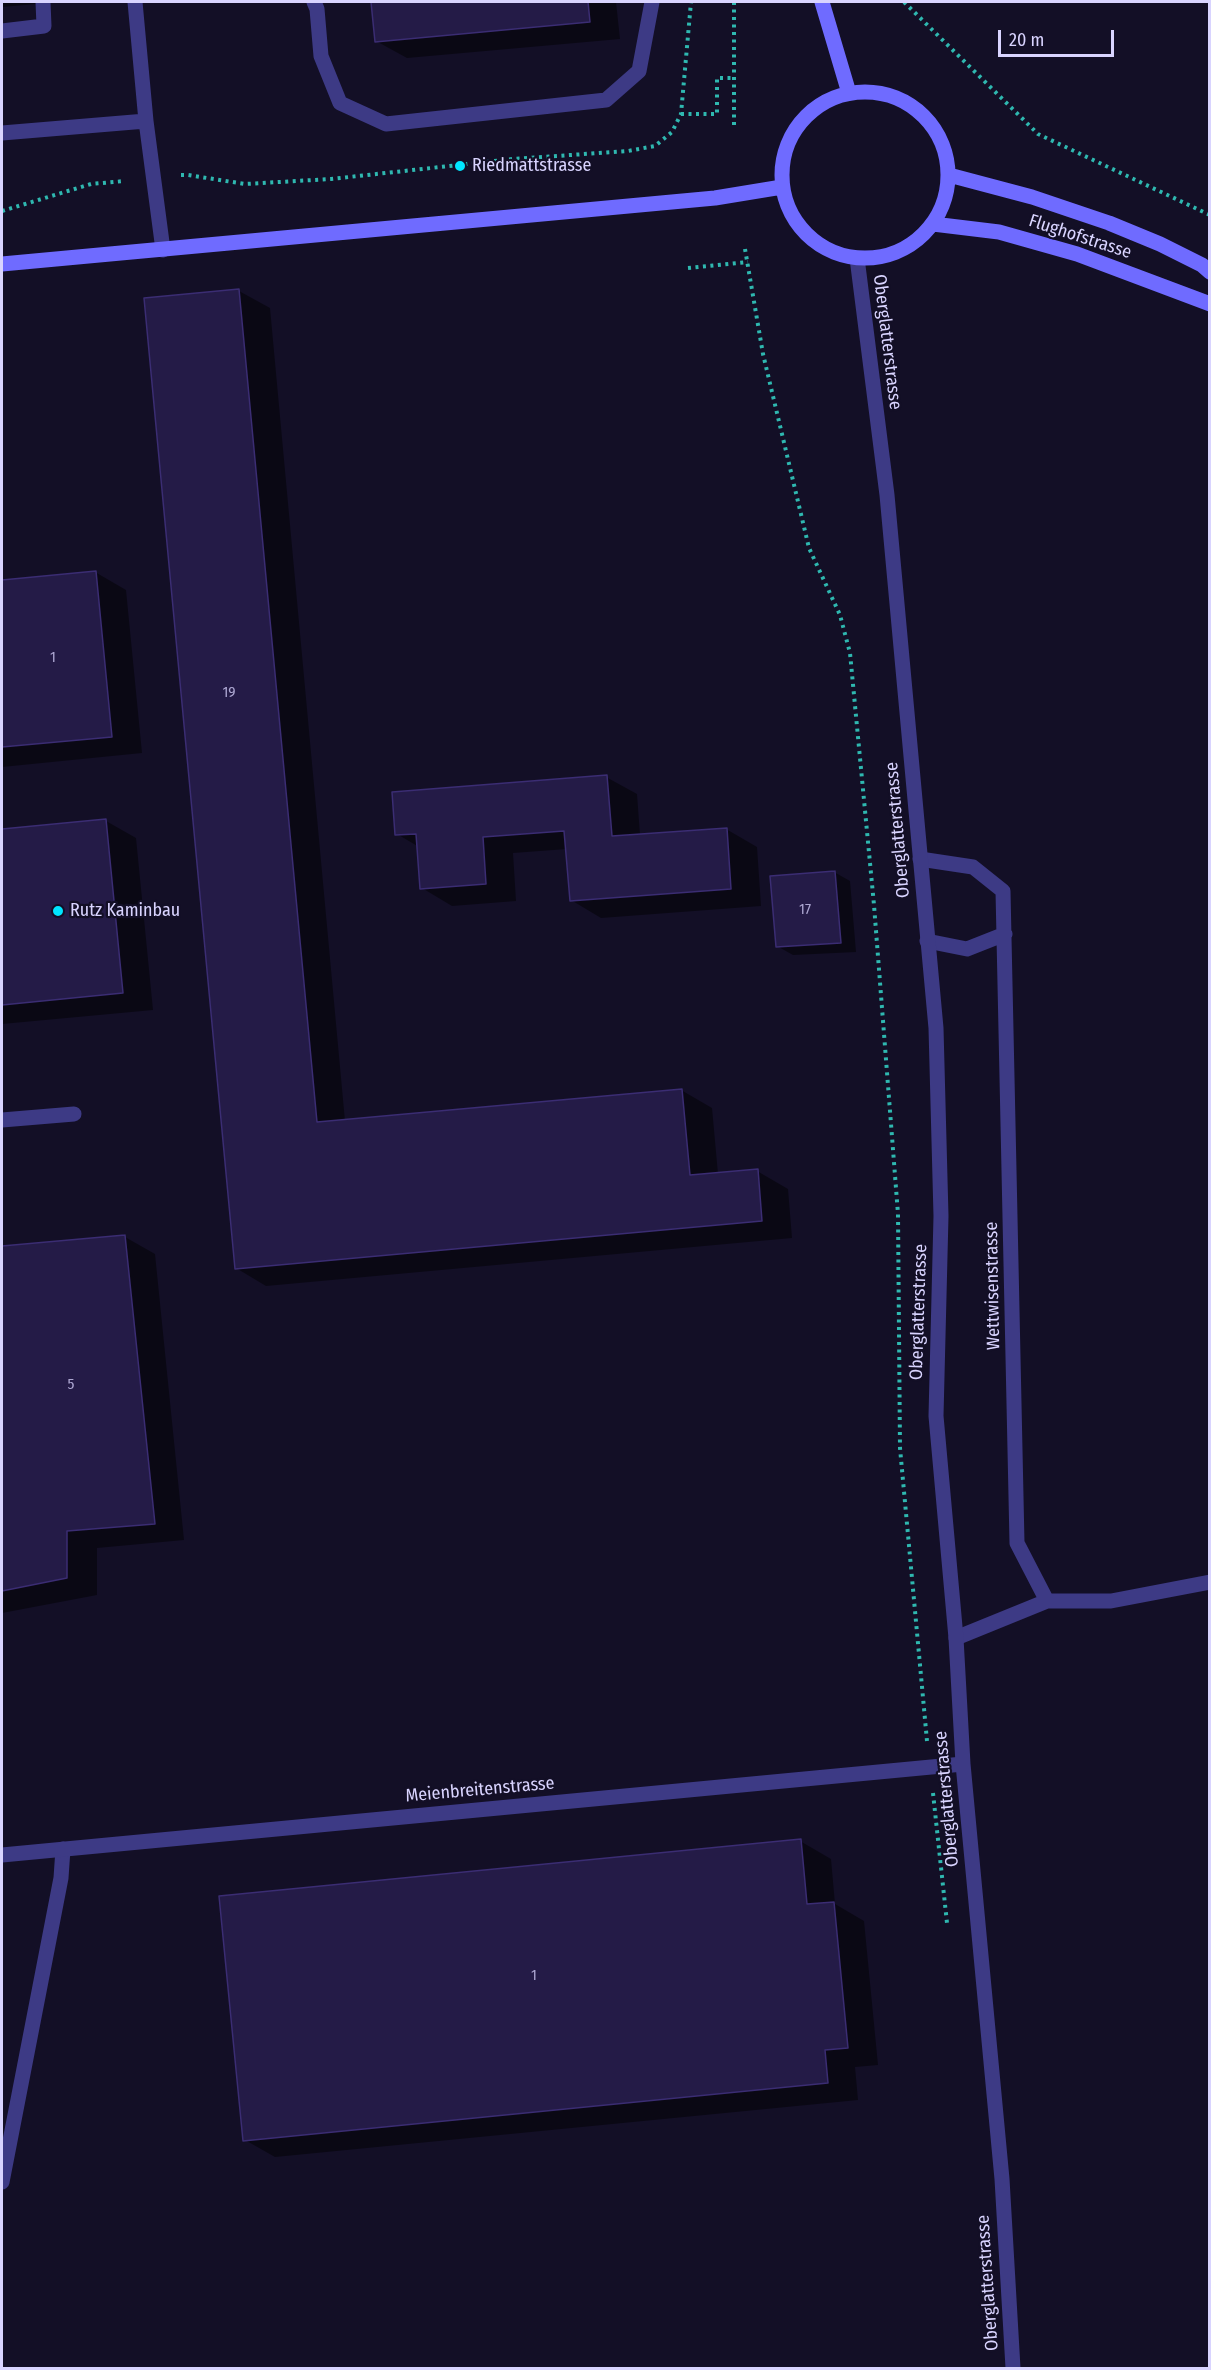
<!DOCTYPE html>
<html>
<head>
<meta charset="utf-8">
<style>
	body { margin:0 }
	#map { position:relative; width:1211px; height:2370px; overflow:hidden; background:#130f26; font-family:"Fira Sans Condensed",sans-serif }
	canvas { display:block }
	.frame { position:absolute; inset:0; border:3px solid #d9d4ff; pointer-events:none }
	.scale { position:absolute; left:998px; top:30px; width:116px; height:27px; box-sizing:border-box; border:3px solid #d9d4ff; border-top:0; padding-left:8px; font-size:18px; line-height:21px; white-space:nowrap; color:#d9d4ff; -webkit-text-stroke:4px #130f26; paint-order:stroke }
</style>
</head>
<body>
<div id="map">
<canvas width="1211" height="2370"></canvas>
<div class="frame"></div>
<div class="scale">20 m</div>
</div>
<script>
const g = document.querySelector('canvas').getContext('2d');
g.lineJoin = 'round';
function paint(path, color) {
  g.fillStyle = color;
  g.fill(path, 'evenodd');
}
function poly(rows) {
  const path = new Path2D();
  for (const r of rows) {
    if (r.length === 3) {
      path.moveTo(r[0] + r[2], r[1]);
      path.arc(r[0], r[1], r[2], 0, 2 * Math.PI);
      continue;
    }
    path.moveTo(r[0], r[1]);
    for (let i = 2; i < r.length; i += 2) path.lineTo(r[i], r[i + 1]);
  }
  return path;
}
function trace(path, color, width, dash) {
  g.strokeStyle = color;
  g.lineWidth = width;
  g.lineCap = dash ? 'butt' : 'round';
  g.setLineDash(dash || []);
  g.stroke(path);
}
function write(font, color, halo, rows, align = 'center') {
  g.font = font + ' "Fira Sans Condensed",sans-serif';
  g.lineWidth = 4.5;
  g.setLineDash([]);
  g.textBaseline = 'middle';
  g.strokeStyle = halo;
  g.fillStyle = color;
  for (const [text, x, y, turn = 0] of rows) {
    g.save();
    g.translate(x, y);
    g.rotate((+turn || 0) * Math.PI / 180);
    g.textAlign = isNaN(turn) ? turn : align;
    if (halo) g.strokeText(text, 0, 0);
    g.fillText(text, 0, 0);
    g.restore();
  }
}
const shadow = poly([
	[2,2,35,2,36,4,2,7],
	[372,2,616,2,620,39,407,58,376,41],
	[239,291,270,308,345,1121,681,1090,712,1108,718,1174,757,1171,788,1189,792,1238,266,1286,236,1268],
	[95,572,126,590,142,753,2,767,2,581],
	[606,777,637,794,640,835,726,829,757,847,761,906,601,918,571,900,567,849,513,853,516,901,452,906,422,888,419,847,397,834],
	[106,821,136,838,153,1010,2,1024,2,831],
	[834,872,850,881,856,952,793,955,777,946],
	[125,1237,155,1254,184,1540,97,1548,97,1595,2,1613,2,1248],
	[800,1841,831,1859,835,1904,864,1921,878,2065,855,2067,858,2100,275,2157,245,2140]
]);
const building = poly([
	[371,2,588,2,590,22,375,42,371,2],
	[239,289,317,1122,682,1089,690,1175,758,1169,762,1221,235,1269,144,298,239,289],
	[96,571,112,737,2,747,2,580,96,571],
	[607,775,612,836,727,828,731,889,570,901,564,831,483,837,486,884,420,889,416,834,395,835,392,792,607,775],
	[106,819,123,993,2,1005,2,829,106,819],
	[835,871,841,943,776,947,770,876,835,871],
	[125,1235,155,1524,67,1531,67,1578,2,1591,2,1246,125,1235],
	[801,1839,807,1904,834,1902,848,2048,825,2050,828,2083,243,2141,219,1896,801,1839]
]);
const path = poly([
	[734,2,734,128],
	[904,2,1038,134,1210,215],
	[681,114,717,114,717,78,732,78],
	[181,175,188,175,245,184,331,179,513,159,628,151,655,146,672,132,681,114,691,2],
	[2,211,91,184,125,181],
	[745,249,763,354,809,548,840,615,850,653,874,905,898,1214,900,1448,927,1741],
	[688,268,748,262],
	[933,1793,947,1923]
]);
const lane = poly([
	[135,2,146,121],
	[314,2,317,9,321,56,340,103,386,124,606,100,639,71,652,2],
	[2,31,44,26,43,2],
	[2,133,146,121,163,250],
	[920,859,973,867,1003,891,1017,1543,1047,1601,1111,1601,1210,1582],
	[927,941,967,949,1005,934],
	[2,1120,74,1114],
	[956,1638,1047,1601],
	[2,2182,61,1878,63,1849]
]);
const street = poly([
	[857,258,887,495,936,1028,941,1216,936,1416,956,1638,963,1764,1002,2179,1013,2368],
	[2,1855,963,1764]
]);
const secondary = poly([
	[822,2,849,93],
	[865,175,83],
	[949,175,1032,197,1109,223,1160,244,1202,265,1210,272],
	[933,224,999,232,1077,254,1210,304],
	[2,264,715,198,782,187]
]);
const markers = [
	[460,166,6,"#00e5ff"],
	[58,911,6,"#00e5ff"]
];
const numberNames = [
	["1",53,658],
	["19",229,693],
	["17",805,910],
	["5",71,1385],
	["1",534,1976]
];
const poiNames = [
	["Riedmattstrasse",472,166],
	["Rutz Kaminbau",70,911]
];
const streetNames = [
	["Flughofstrasse",1080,237,18],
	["Oberglatterstrasse",887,342,83],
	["Oberglatterstrasse",898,830,-95],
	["Wettwisenstrasse",993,1286,-91],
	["Oberglatterstrasse",919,1312,-88],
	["Meienbreitenstrasse",480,1790,-5],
	["Oberglatterstrasse",947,1799,-95],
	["Oberglatterstrasse",988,2283,-94]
];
paint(shadow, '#0007');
paint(building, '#241b47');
trace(building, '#3b2d73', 1.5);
trace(path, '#2fb8b0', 4, [3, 4.5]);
trace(lane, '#3d3a85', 15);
trace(street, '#3d3a85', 15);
trace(secondary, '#6f6bff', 15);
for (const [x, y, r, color] of markers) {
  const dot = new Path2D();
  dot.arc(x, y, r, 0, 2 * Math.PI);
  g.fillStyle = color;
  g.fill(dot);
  trace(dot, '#130f26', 2);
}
write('15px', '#aca6d1', null, numberNames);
write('18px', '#d9d4ff', '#130f26', poiNames, 'left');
write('18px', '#d9d4ff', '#130f26', streetNames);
</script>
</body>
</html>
